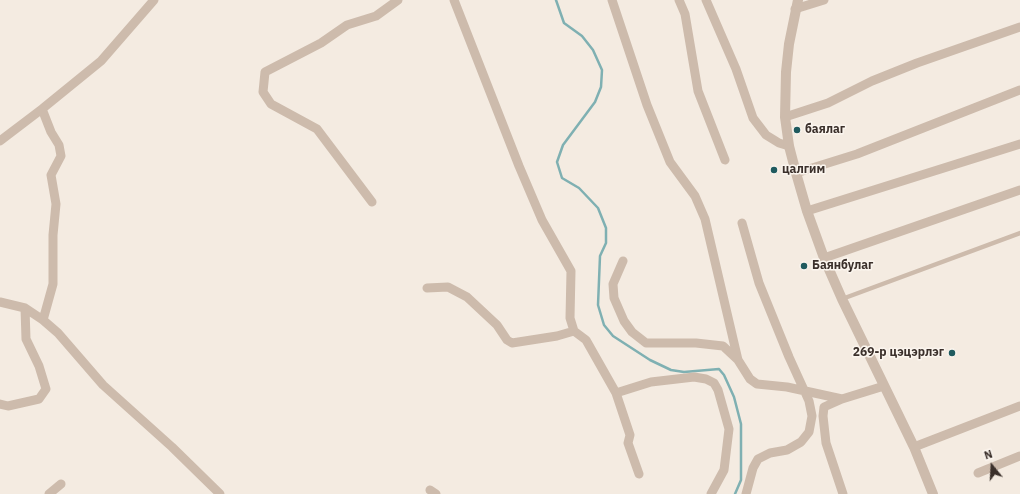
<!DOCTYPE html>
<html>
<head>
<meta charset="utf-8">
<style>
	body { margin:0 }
	#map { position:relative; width:1020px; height:494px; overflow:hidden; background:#f4ebe1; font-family:"IBM Plex Sans",sans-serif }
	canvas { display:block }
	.north { position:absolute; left:972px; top:446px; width:40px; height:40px; -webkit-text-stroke:3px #fbf5ee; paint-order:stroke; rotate:342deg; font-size:11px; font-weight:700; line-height:16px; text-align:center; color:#3b302b }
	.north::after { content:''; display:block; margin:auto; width:14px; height:18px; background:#3b302b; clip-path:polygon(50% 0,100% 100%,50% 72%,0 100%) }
</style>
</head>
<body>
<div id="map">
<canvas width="1020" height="494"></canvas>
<div class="north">N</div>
</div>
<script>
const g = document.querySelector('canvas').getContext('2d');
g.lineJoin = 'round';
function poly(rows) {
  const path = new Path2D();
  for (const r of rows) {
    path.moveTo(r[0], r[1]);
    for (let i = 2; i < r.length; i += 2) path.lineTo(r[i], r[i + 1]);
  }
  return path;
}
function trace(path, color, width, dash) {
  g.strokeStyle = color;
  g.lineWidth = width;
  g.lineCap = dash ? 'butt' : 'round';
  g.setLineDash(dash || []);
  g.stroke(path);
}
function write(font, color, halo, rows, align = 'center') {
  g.font = font + ' "IBM Plex Sans",sans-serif';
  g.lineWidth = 3;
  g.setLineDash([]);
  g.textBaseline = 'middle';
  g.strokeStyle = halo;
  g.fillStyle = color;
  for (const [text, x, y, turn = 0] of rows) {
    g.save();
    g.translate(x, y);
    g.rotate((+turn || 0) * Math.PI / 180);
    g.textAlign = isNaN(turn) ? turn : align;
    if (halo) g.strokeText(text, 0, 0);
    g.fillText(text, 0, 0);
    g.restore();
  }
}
const stream = poly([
	[556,0,564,23,582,36,593,50,602,70,601,87,595,102,563,145,557,162,562,178,579,188,598,208,606,228,606,243,600,256,598,305,604,325,613,336,650,360,671,370,684,372,719,369,724,375,734,397,741,424,741,480,735,494]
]);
const service = poly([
	[842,299,1020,233]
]);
const minor = poly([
	[454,0,519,166,542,220,571,271,570,318,574,331,586,340,616,393,651,382,694,377,706,379,714,383,718,390,729,429,724,470,711,494],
	[612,0,647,105,670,162,695,196,705,219,738,360,750,379,757,384,787,387,842,399,884,386],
	[679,0,685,14,698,91,725,160],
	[706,0,736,69,753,118,766,135,779,143,789,146],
	[795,9,824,0],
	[42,109,51,132,59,145,61,156,51,175,56,204,53,235,53,284,43,320],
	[785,117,828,103,872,81,917,63,1020,27],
	[0,141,42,109,101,61,154,0],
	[796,173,857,154,1020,90],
	[372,202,317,129,271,104,263,92,265,72,321,43,347,25,376,16,398,0],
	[807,211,1020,144],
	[742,223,759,283,789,357,809,401,812,416,809,432,801,442,787,450,770,453,758,459,753,468,746,494],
	[824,258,1020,190],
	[623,261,613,284,614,298,624,321,632,332,646,343,696,343,723,346,738,360],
	[427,288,448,287,467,297,497,325,507,340,512,343,557,336,574,331],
	[0,302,25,308,43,320,58,333,103,385,172,447,220,494],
	[616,393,630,435,628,443,639,474],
	[842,399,824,407,823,416,826,443,843,494],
	[0,404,8,406,39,399,46,389,39,366,26,339,25,308],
	[914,447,1020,406],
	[978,473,1020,456],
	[430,490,436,494],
	[49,494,61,484]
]);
const tertiary = poly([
	[798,0,789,44,786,72,785,117,789,146,796,173,807,211,824,258,842,299,914,447,933,494]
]);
const markers = [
	[797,130,4,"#1f5a5e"],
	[774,170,4,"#1f5a5e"],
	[804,266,4,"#1f5a5e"],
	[952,353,4,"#1f5a5e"]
];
const poiNames = [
	["баялаг",805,130],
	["цалгим",782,170],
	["Баянбулаг",812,266],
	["269-р цэцэрлэг",944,353,"right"]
];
trace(stream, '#7fb0b2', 2.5);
trace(service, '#cdbbac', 4.5);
trace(minor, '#cdbbac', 9);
trace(tertiary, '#cdbbac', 10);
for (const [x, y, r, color] of markers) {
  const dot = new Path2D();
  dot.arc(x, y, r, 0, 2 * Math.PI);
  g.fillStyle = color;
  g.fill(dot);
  trace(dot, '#fbf5ee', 1.5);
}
write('bold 12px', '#3b302b', '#fbf5ee', poiNames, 'left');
</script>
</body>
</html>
